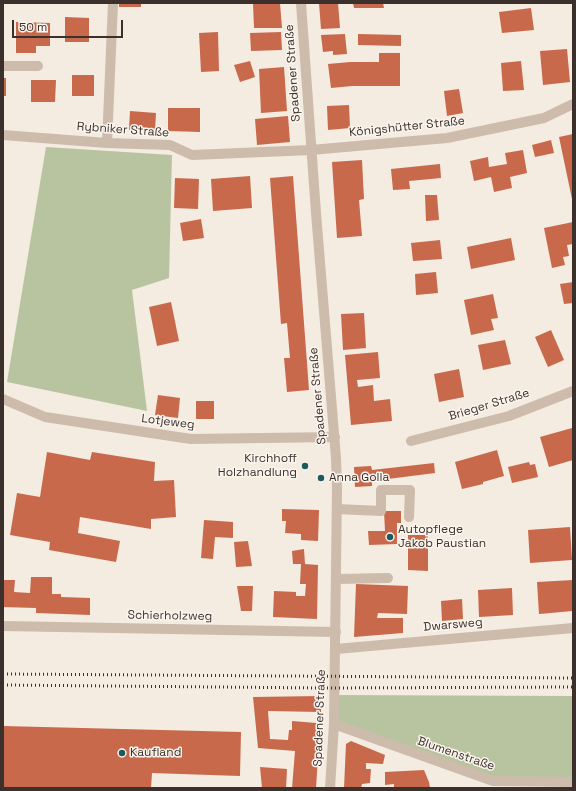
<!DOCTYPE html>
<html>
<head>
<meta charset="utf-8">
<style>
	body { margin:0 }
	#map { position:relative; width:576px; height:791px; overflow:hidden; background:#f4ebe1; font-family:"Space Grotesk",sans-serif }
	canvas { display:block }
	.frame { position:absolute; inset:0; border:4px solid #3b302b; pointer-events:none }
	.scale { position:absolute; left:12px; top:20px; width:111px; height:18px; box-sizing:border-box; border:2px solid #3b302b; border-top:0; padding-left:5px; font-size:12px; line-height:14px; white-space:nowrap; color:#3b302b; -webkit-text-stroke:3px #fbf5ee; paint-order:stroke }
</style>
</head>
<body>
<div id="map">
<canvas width="576" height="791"></canvas>
<div class="frame"></div>
<div class="scale">50 m</div>
</div>
<script>
const g = document.querySelector('canvas').getContext('2d');
g.lineJoin = 'round';
function paint(path, color) {
  g.fillStyle = color;
  g.fill(path, 'evenodd');
}
function poly(rows) {
  const path = new Path2D();
  for (const r of rows) {
    path.moveTo(r[0], r[1]);
    for (let i = 2; i < r.length; i += 2) path.lineTo(r[i], r[i + 1]);
  }
  return path;
}
function trace(path, color, width, dash) {
  g.strokeStyle = color;
  g.lineWidth = width;
  g.lineCap = dash ? 'butt' : 'round';
  g.setLineDash(dash || []);
  g.stroke(path);
}
function write(font, color, halo, rows, align = 'center') {
  g.font = font + ' "Space Grotesk",sans-serif';
  g.lineWidth = 3;
  g.setLineDash([]);
  g.textBaseline = 'middle';
  g.strokeStyle = halo;
  g.fillStyle = color;
  for (const [text, x, y, turn = 0] of rows) {
    g.save();
    g.translate(x, y);
    g.rotate((+turn || 0) * Math.PI / 180);
    g.textAlign = isNaN(turn) ? turn : align;
    if (halo) g.strokeText(text, 0, 0);
    g.fillText(text, 0, 0);
    g.restore();
  }
}
const green = poly([
	[46,147,172,155,169,278,132,290,147,411,7,382],
	[335,695,573,696,573,778,494,778,334,721]
]);
const building = poly([
	[119,3,141,3,141,7,119,7],
	[275,3,280,3,282,28,254,28,253,4],
	[319,3,338,3,340,28,321,29],
	[353,3,383,3,384,8,354,8],
	[531,8,534,30,502,33,499,12],
	[65,17,89,18,89,42,65,42],
	[16,22,50,23,50,46,36,46,36,53,16,53],
	[218,32,219,71,201,72,199,33],
	[281,32,282,50,251,51,250,33],
	[345,34,347,54,333,55,333,51,323,52,321,35],
	[358,34,401,35,401,46,358,45],
	[567,49,570,82,543,85,540,51],
	[379,53,400,53,400,86,352,86,331,88,328,64,350,62,379,62],
	[250,61,255,77,240,82,234,65],
	[521,61,524,90,503,91,501,63],
	[284,67,287,111,261,113,259,69],
	[72,75,94,75,94,96,72,96],
	[3,78,6,78,6,96,3,96],
	[31,80,56,80,55,102,31,102],
	[459,89,463,113,447,116,444,91],
	[349,105,350,128,328,130,327,106],
	[168,108,200,108,200,132,168,131],
	[130,111,156,113,155,131,129,130],
	[288,116,290,142,257,145,255,119],
	[573,134,573,198,572,199,559,137],
	[551,140,554,153,535,157,532,145],
	[523,150,527,173,510,177,512,188,494,192,491,177,474,181,470,161,488,157,489,167,507,164,505,153],
	[362,160,364,199,359,200,362,236,337,238,332,162],
	[440,164,441,178,409,181,410,189,393,190,391,169],
	[250,176,252,208,213,211,211,179],
	[293,176,309,390,287,392,284,358,290,358,287,323,281,324,270,178],
	[175,178,199,179,198,209,174,208],
	[425,195,437,195,439,220,426,221],
	[201,219,204,238,183,241,180,223],
	[573,222,573,244,567,245,569,256,563,257,565,265,552,268,544,228],
	[511,238,515,260,471,269,467,247],
	[440,240,442,259,413,261,411,243],
	[436,272,438,293,416,295,415,274],
	[573,282,573,303,564,304,560,284],
	[493,294,498,318,491,319,494,330,471,335,464,300],
	[171,302,179,341,157,346,149,307],
	[364,313,366,348,343,350,341,314],
	[551,330,564,360,548,367,535,337],
	[505,340,511,364,483,370,478,345],
	[378,352,380,378,357,380,358,387,373,385,374,401,390,399,392,421,351,425,345,355],
	[459,369,464,397,439,402,434,374],
	[158,395,180,398,178,418,155,415],
	[196,401,214,401,214,419,196,419],
	[572,428,573,433,573,460,549,467,540,437],
	[497,450,504,476,483,482,483,484,462,489,455,462],
	[47,452,90,460,92,452,155,462,154,481,174,480,176,517,151,519,151,529,80,517,78,533,120,541,116,562,49,550,50,542,10,535,17,493,40,497],
	[529,462,530,465,535,464,538,477,512,483,508,467],
	[434,463,435,473,372,481,372,486,355,487,354,467,371,466,372,470],
	[282,509,319,510,318,541,301,540,301,534,285,533,286,521,282,521],
	[384,511,401,511,401,523,397,523,397,544,369,545,368,531,385,531],
	[204,520,233,522,233,538,215,537,213,559,201,558],
	[570,527,572,560,530,563,528,530],
	[408,535,428,535,428,571,408,570],
	[248,541,252,566,236,567,234,542],
	[304,549,305,564,318,565,317,619,273,617,274,591,296,592,296,596,305,596,306,584,300,584,301,564,293,564,292,551],
	[31,577,52,577,52,594,61,594,61,597,90,598,90,615,36,613,36,608,3,607,3,580,15,580,14,592,30,593],
	[573,580,573,611,539,614,537,582],
	[356,584,408,586,407,614,378,613,377,618,403,618,403,633,354,637],
	[237,586,253,586,252,611,241,611],
	[512,588,513,615,479,617,478,590],
	[462,599,463,619,442,621,441,601],
	[321,696,321,712,268,711,270,739,288,740,289,730,292,730,292,721,316,723,320,726,316,788,292,788,295,751,258,748,253,697],
	[3,726,241,732,240,776,152,773,151,788,3,788],
	[351,741,385,755,383,764,366,763,366,769,371,769,370,783,362,784,361,788,344,788,346,744],
	[260,767,287,769,286,788,262,788],
	[424,770,429,782,430,788,394,788,394,784,385,785,385,772]
]);
const minor = poly([
	[301,3,316,213,336,458,337,490,334,724,330,788],
	[3,66,38,66],
	[3,135,107,143,170,145,192,155,311,150,447,138,544,118,573,104],
	[107,143,113,3],
	[3,399,45,417,191,439,335,437],
	[411,441,509,416,573,391],
	[337,509,381,511,381,490,410,490,409,517],
	[336,579,388,578],
	[3,626,336,632],
	[336,649,573,628],
	[334,724,493,781,573,782]
]);
const rail = poly([
	[3,674,573,678],
	[3,685,323,688,573,687]
]);
const markers = [
	[305,466,4,"#1f5a5e"],
	[321,478,4,"#1f5a5e"],
	[390,537,4,"#1f5a5e"],
	[122,753,4,"#1f5a5e"]
];
const streetNames = [
	["Spadener Straße",293,73,-94],
	["Königshütter Straße",407,127,-6],
	["Rybniker Straße",123,130,4],
	["Spadener Straße",318,396,-95],
	["Brieger Straße",489,405,-17],
	["Lotjeweg",168,422,7],
	["Schierholzweg",170,616,1],
	["Dwarsweg",453,625,-5],
	["Spadener Straße",320,718,-88],
	["Blumenstraße",456,754,19]
];
const poiNames = [
	["Kirchhoff",297,459,"right"],
	["Holzhandlung",297,473,"right"],
	["Anna Golla",329,478],
	["Autopflege",398,530],
	["Jakob Paustian",398,544],
	["Kaufland",130,753]
];
paint(green, '#b8c4a0');
paint(building, '#c8694b');
trace(minor, '#cdbbac', 10);
trace(rail, '#3b302b', 3, [1, 3]);
for (const [x, y, r, color] of markers) {
  const dot = new Path2D();
  dot.arc(x, y, r, 0, 2 * Math.PI);
  g.fillStyle = color;
  g.fill(dot);
  trace(dot, '#fbf5ee', 1.5);
}
write('12px', '#3b302b', '#fbf5ee', streetNames);
write('12px', '#3b302b', '#fbf5ee', poiNames, 'left');
</script>
</body>
</html>
